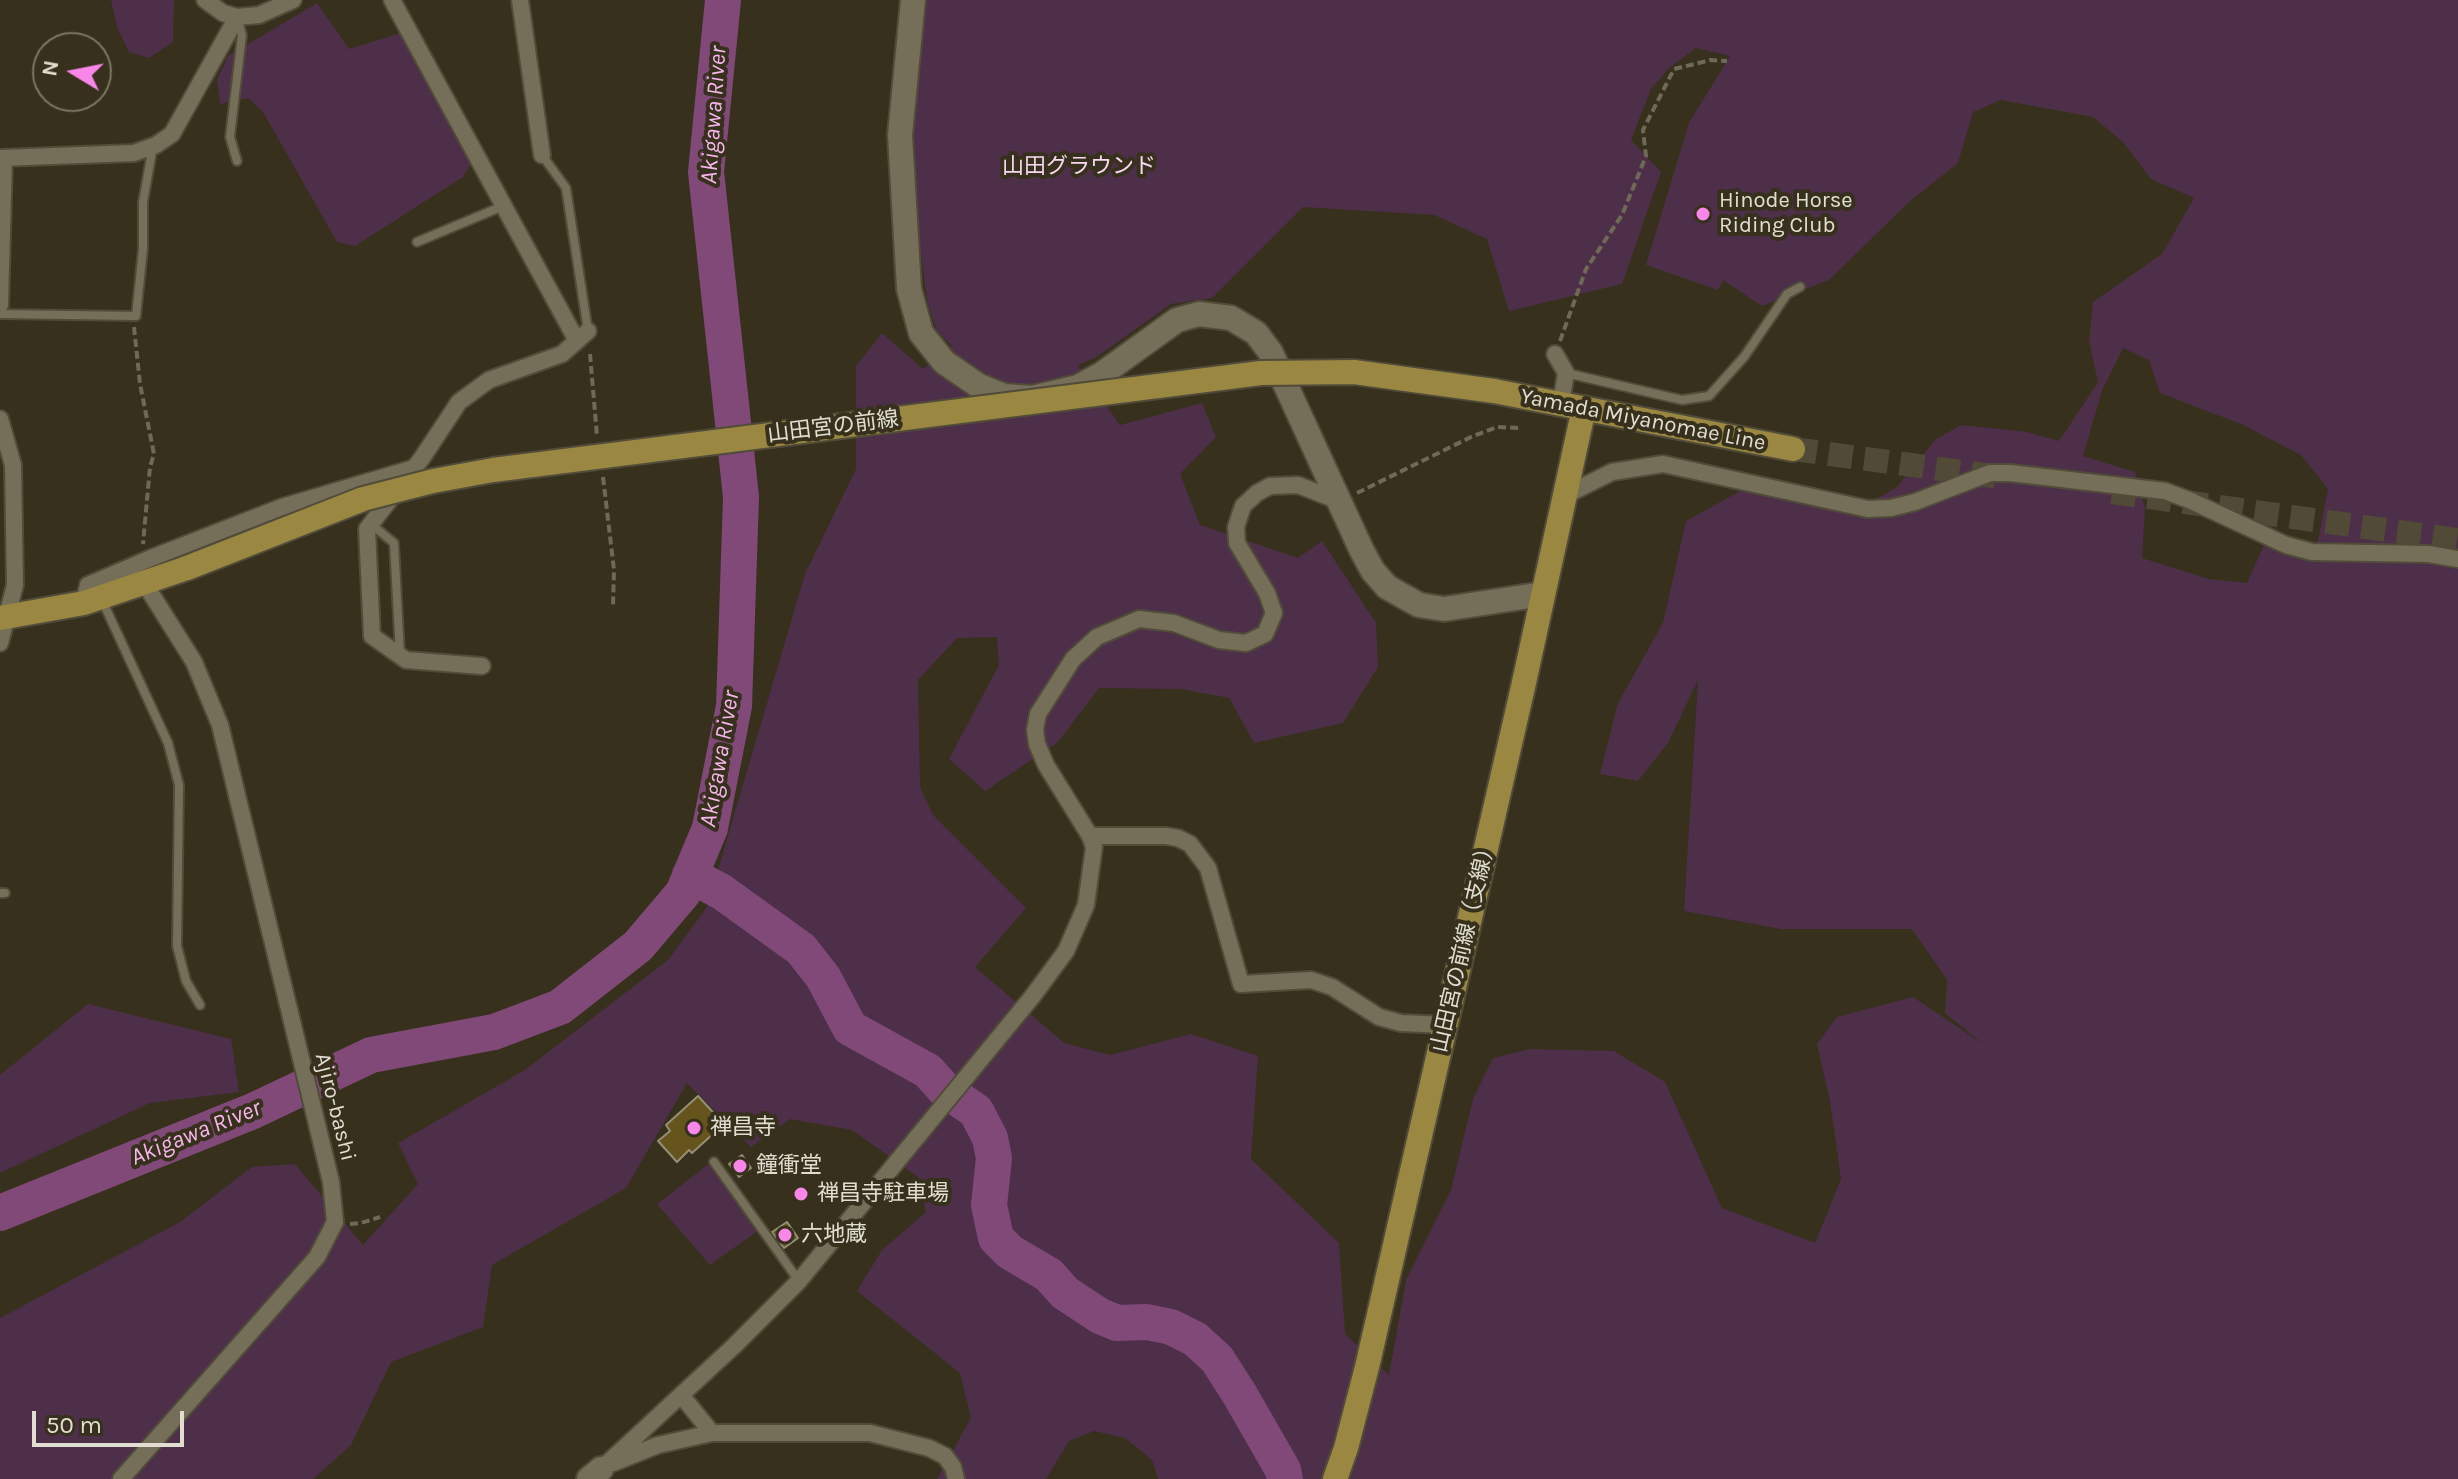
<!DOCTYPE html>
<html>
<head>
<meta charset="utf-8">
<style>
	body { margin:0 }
	#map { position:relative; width:2458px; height:1479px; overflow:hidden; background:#36301c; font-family:Karla,sans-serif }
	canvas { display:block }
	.north { position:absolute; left:32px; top:32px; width:80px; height:80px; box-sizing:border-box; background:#36301c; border:2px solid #7a7664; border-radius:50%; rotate:280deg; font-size:22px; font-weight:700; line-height:32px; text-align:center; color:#e1ded1 }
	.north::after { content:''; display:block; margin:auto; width:28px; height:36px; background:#f987e9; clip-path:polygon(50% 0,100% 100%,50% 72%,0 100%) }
	.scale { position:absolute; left:32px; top:1411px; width:152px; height:36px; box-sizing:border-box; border:4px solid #e1ded1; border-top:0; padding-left:10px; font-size:24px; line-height:28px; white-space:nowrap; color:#e1ded1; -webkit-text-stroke:6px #36301c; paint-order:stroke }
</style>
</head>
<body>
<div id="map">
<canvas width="2458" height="1479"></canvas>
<div class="north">N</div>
<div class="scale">50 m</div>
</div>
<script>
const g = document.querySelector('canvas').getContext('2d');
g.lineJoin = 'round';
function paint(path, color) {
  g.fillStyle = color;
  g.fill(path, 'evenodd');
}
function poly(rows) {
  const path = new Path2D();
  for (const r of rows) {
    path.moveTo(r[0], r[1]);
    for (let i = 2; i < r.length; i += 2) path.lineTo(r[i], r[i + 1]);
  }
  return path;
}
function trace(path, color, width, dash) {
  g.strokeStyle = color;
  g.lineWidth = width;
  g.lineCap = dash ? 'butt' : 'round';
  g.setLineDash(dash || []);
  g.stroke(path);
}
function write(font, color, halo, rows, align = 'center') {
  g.font = font + ' Karla,"Noto Sans JP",sans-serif';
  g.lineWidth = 8;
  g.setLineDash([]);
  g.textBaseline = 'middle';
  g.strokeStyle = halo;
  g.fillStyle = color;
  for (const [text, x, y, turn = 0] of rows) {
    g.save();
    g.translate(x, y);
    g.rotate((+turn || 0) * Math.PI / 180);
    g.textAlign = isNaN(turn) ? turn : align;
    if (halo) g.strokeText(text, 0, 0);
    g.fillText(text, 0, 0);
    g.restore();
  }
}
const green = poly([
	[111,0,174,0,173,42,149,58,129,52,117,27],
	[924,0,2458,0,2458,1479,1158,1479,1152,1460,1125,1438,1094,1431,1069,1441,1046,1479,937,1479,971,1418,960,1373,857,1291,882,1250,926,1212,918,1177,852,1130,790,1119,751,1147,687,1083,626,1188,492,1265,483,1327,391,1362,351,1445,313,1479,0,1479,0,1318,180,1222,252,1167,295,1164,363,1245,418,1184,398,1143,525,1070,668,960,707,907,805,574,856,469,856,366,882,333,923,369,952,346,937,331,928,305,912,190,914,104],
	[1696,48,1730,56,1689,123,1646,265,1718,290,1723,280,1762,306,1829,280,1909,202,1958,163,1973,112,2001,100,2093,117,2123,142,2151,179,2194,198,2162,254,2093,302,2089,342,2098,382,2059,441,2027,432,1961,425,1936,439,1896,488,1872,501,1742,490,1686,521,1663,623,1618,703,1600,774,1638,781,1668,743,1698,680,1684,911,1781,929,1912,929,1947,980,1945,1013,1983,1044,1913,997,1837,1017,1817,1044,1830,1101,1841,1179,1815,1243,1722,1208,1665,1082,1614,1051,1530,1049,1493,1058,1473,1099,1451,1190,1406,1280,1389,1375,1345,1334,1339,1243,1251,1159,1258,1056,1191,1034,1110,1055,1064,1043,975,967,1026,908,933,815,920,787,918,680,957,638,997,637,999,665,949,759,985,791,1058,742,1099,688,1181,689,1229,698,1254,743,1343,723,1378,667,1376,623,1322,541,1298,558,1200,525,1180,474,1216,437,1202,403,1120,425,1078,365,1095,358,1171,304,1212,298,1303,207,1434,215,1487,239,1509,311,1622,284,1661,172,1631,140,1651,89,1669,68],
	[2123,348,2149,360,2160,393,2241,424,2301,455,2328,489,2315,556,2264,545,2247,583,2209,579,2142,558,2145,509,2135,472,2083,456,2103,388],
	[317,3,349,49,401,33,474,159,463,177,355,246,337,242,263,112,248,98,220,104,217,80,228,56],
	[88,1004,231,1039,239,1092,150,1103,0,1173,0,1075],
	[710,1163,759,1230,710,1265,657,1204]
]);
const river = poly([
	[690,875,722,892,801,949,823,977,850,1028,928,1071,944,1089,976,1111,990,1138,994,1158,989,1205,996,1238,1010,1252,1049,1275,1065,1293,1100,1316,1117,1323,1147,1322,1171,1327,1195,1339,1217,1359,1240,1395,1283,1470,1285,1479],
	[0,1213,253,1111,371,1055,494,1032,560,1007,638,946,683,893,710,828,734,706,741,497,706,172,723,0]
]);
const building = poly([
	[698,1096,724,1124,692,1153,689,1150,677,1162,658,1141,670,1131,666,1125,698,1096],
	[742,1155,751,1168,739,1177,729,1164,742,1155],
	[787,1222,798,1238,784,1248,772,1232,787,1222]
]);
const primaryTunnel = poly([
	[1793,449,2000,477],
	[2112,492,2458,540]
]);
const path = poly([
	[134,327,140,384,154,454,150,467,143,544],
	[1560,341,1586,269,1622,215,1646,156,1643,130,1674,69,1711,60,1727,61],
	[590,354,597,436],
	[603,477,614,570,613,606],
	[1357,493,1471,437,1497,427,1520,428],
	[350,1224,361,1223,380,1217]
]);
const lane = poly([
	[237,17,242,35,230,137,237,161],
	[542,155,566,188,588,331],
	[417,242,503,206],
	[0,314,136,316,143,249,143,202,153,146],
	[1566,373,1682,400,1709,396,1744,357,1787,294,1800,287],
	[368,529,377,529,394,543,400,654],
	[101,598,168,743,179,785,177,946,186,981,200,1005],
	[0,893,5,893],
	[714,1162,799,1281]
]);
const street = poly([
	[205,0,223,13,237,17,259,15,293,0],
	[392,0,577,341],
	[520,0,542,155],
	[0,158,134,153,156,145,172,134,237,17],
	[0,305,4,158],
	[1555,354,1566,373,1561,403],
	[0,419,13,465,15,585,0,643],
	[1566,495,1612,472,1663,464,1868,509,1891,508,1915,502,1990,473,2010,473,2165,491,2189,500,2286,545,2312,552,2429,554,2458,559],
	[84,603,88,585,151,558,282,507,411,469],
	[482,666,406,660,372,636,367,529,422,458,459,402,489,380,562,354,588,331],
	[1090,836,1166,836,1178,838,1190,844,1208,868,1241,984,1311,980,1332,987,1379,1017,1401,1023,1446,1025],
	[681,1395,712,1433],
	[613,1463,658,1445,712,1433,870,1433,929,1448,945,1456,953,1467,956,1479],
	[601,1469,734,1346,799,1281,1032,997,1066,951,1086,905,1094,847,1090,836,1046,765,1037,744,1035,730,1038,714,1073,659,1097,637,1139,619,1174,623,1219,640,1246,643,1265,634,1274,613,1267,593,1237,543,1236,527,1243,506,1257,493,1270,486,1298,485,1339,501],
	[121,1479,317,1257,335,1222,331,1182,220,725,194,662,145,584]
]);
const secondary = poly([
	[913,0,900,135,909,289,921,333,944,362,979,386,1004,396,1032,398,1078,387,1102,374,1177,320,1199,314,1231,318,1256,333,1271,353,1362,551,1373,571,1387,587,1419,605,1444,609,1543,594],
	[589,1479,601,1469]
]);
const primary = poly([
	[1494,391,1793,449],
	[0,618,84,603,187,568],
	[1335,1479,1346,1448,1367,1367,1523,687,1584,408]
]);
const primaryBridge = poly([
	[187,568,363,499,433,481,493,470,1261,373,1354,372,1494,391]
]);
const markers = [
	[1703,214,8,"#f987e9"],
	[694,1128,8,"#f987e9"],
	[740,1166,8,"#f987e9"],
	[801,1194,8,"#f987e9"],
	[785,1235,8,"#f987e9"]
];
const parkNames = [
	["山田グラウンド",1079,167]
];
const poiNames = [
	["Hinode Horse",1719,201],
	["Riding Club",1719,226],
	["禅昌寺",710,1128],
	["鐘衝堂",756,1166],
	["禅昌寺駐車場",817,1194],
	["六地蔵",801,1235]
];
const streetNames = [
	["Yamada Miyanomae Line",1643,420,11],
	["山田宮の前線",833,427,-7],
	["山田宮の前線（支線）",1464,945,-77],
	["Ajiro-bashi",335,1107,76]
];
const waterNames = [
	["Akigawa River",714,115,-86],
	["Akigawa River",720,759,-80],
	["Akigawa River",196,1133,-22]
];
paint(green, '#4e2f49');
trace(river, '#804978', 36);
paint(building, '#65551c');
trace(building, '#968f78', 2);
trace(primaryTunnel, '#504a37', 24, [24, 12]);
trace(lane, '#514b3a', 12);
trace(street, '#514b3a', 20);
trace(secondary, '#514b3a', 28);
trace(primary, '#514b3a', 28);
trace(path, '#6f6a58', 4, [8, 4]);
trace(lane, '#756e58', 8);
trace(street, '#756e58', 16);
trace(secondary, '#756e58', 24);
trace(primary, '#9a8741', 24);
trace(primaryBridge, '#514b3a', 28, []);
trace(primaryBridge, '#9a8741', 24);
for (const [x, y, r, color] of markers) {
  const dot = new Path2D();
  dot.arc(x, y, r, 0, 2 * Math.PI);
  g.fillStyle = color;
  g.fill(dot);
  trace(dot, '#36301c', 3);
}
write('22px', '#f8d7f2', '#36301c', parkNames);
write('22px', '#e1ded1', '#36301c', poiNames, 'left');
write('22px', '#e1ded1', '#36301c', streetNames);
write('italic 24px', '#f6b5eb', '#36301c', waterNames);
</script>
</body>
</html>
